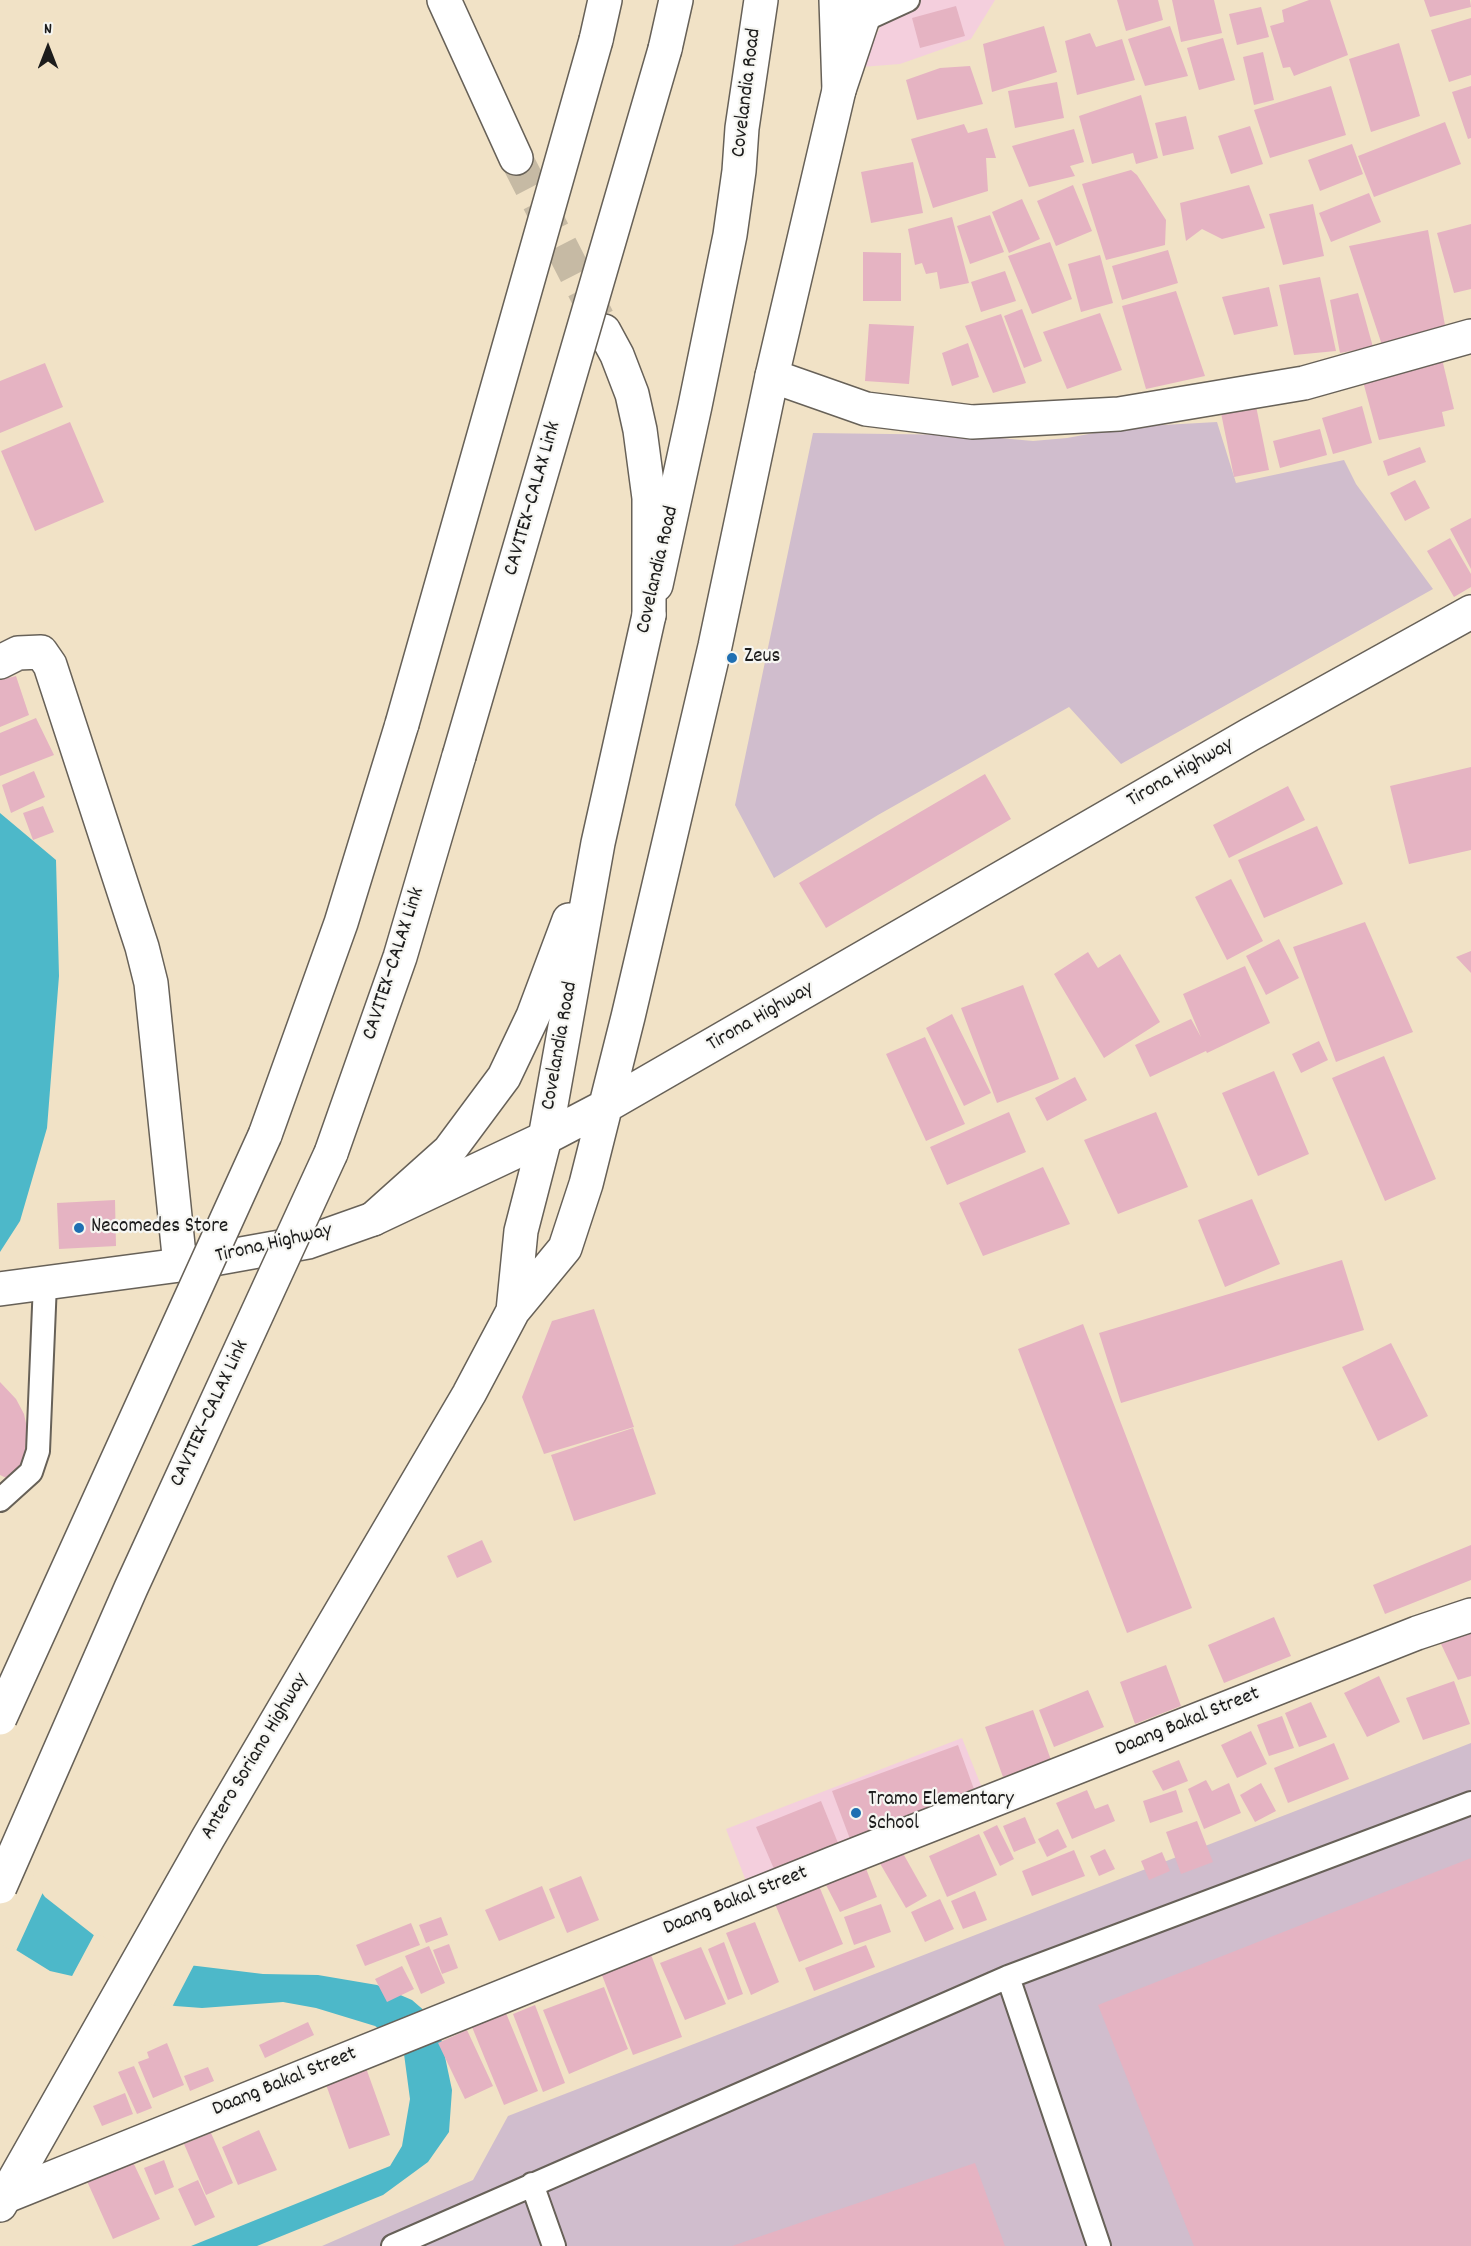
<!DOCTYPE html>
<html>
<head>
<meta charset="utf-8">
<style>
	body { margin:0 }
	#map { position:relative; width:1471px; height:2246px; overflow:hidden; background:#f1e2c6; font-family:Dekko,sans-serif }
	canvas { display:block }
	.north { position:absolute; left:18px; top:18px; width:60px; height:60px; -webkit-text-stroke:4px #f6f6f2; paint-order:stroke; rotate:0deg; font-size:16px; font-weight:700; line-height:24px; text-align:center; color:#1c1c1c }
	.north::after { content:''; display:block; margin:auto; width:21px; height:27px; background:#1c1c1c; clip-path:polygon(50% 0,100% 100%,50% 72%,0 100%) }
</style>
</head>
<body>
<div id="map">
<canvas width="1471" height="2246"></canvas>
<div class="north">N</div>
</div>
<script>
const g = document.querySelector('canvas').getContext('2d');
g.lineJoin = 'round';
function paint(path, color) {
  g.fillStyle = color;
  g.fill(path, 'evenodd');
}
function poly(rows) {
  const path = new Path2D();
  for (const r of rows) {
    path.moveTo(r[0], r[1]);
    for (let i = 2; i < r.length; i += 2) path.lineTo(r[i], r[i + 1]);
  }
  return path;
}
function trace(path, color, width, dash) {
  g.strokeStyle = color;
  g.lineWidth = width;
  g.lineCap = dash ? 'butt' : 'round';
  g.setLineDash(dash || []);
  g.stroke(path);
}
function write(font, color, halo, rows, align = 'center') {
  g.font = font + ' Dekko,sans-serif';
  g.lineWidth = 4.5;
  g.setLineDash([]);
  g.textBaseline = 'middle';
  g.strokeStyle = halo;
  g.fillStyle = color;
  for (const [text, x, y, turn = 0] of rows) {
    g.save();
    g.translate(x, y);
    g.rotate((+turn || 0) * Math.PI / 180);
    g.textAlign = isNaN(turn) ? turn : align;
    if (halo) g.strokeText(text, 0, 0);
    g.fillText(text, 0, 0);
    g.restore();
  }
}
const built = poly([
	[893,0,995,0,971,39,900,64,861,67],
	[962,1738,986,1798,749,1889,726,1829]
]);
const industrial = poly([
	[1217,422,1236,483,1344,460,1356,484,1433,589,1121,764,1069,707,878,815,774,878,735,805,813,433,967,435,1033,441,1067,438,1127,427],
	[1471,1743,1471,2246,322,2246,473,2180,508,2116]
]);
const water = poly([
	[0,813,56,860,59,976,47,1128,20,1221,0,1252],
	[0,1838,18,1859,45,1897,100,1940,172,1963,263,1974,318,1975,377,1985,412,2000,427,2013,441,2038,452,2090,449,2132,428,2162,383,2195,257,2246,191,2246,390,2166,402,2146,410,2099,404,2054,392,2038,375,2026,316,2008,283,2002,202,2008,175,2006,136,1999,72,1976,50,1971,8,1945]
]);
const pier = poly([
	[0,1835,21,1857,44,1890,15,1953,0,1944],
	[95,1933,140,1954,195,1963,171,2009,135,2001,71,1978]
]);
const building = poly([
	[1117,0,1158,0,1163,20,1126,31],
	[1172,0,1214,0,1222,33,1181,42],
	[1309,0,1330,0,1348,55,1294,76,1290,67,1283,68,1270,26,1284,22,1282,10],
	[1424,0,1470,0,1471,7,1430,17],
	[956,6,965,36,920,48,912,18],
	[1261,7,1269,37,1237,45,1229,14],
	[1471,18,1471,75,1449,82,1431,30],
	[1044,26,1057,72,992,92,983,44],
	[1170,26,1188,76,1145,86,1128,39],
	[1090,33,1096,47,1122,39,1135,80,1077,95,1065,41],
	[1223,38,1235,80,1199,90,1187,48],
	[1399,43,1420,116,1371,132,1349,59],
	[1263,52,1274,100,1254,105,1243,57],
	[970,66,983,104,917,120,906,80,940,68],
	[1057,82,1064,118,1015,128,1008,91],
	[1331,86,1346,135,1270,158,1254,110],
	[1471,86,1471,138,1468,139,1452,92],
	[1141,95,1158,158,1136,164,1133,153,1092,164,1079,116],
	[1186,116,1194,149,1163,156,1155,123],
	[1445,122,1461,164,1374,197,1358,156],
	[964,124,968,133,987,128,996,158,986,158,988,191,933,208,911,139],
	[1250,126,1263,164,1231,174,1218,136],
	[1074,129,1084,162,1070,166,1075,176,1029,187,1012,146],
	[1352,144,1363,174,1320,191,1308,160],
	[913,162,923,213,871,223,861,172],
	[1131,170,1137,175,1166,220,1165,245,1106,260,1082,184],
	[1073,185,1092,231,1056,246,1037,201],
	[1249,185,1265,228,1222,239,1202,229,1186,241,1180,203],
	[1369,193,1381,222,1331,242,1319,213],
	[1022,199,1040,239,1009,253,992,212],
	[1313,204,1324,256,1283,265,1269,214],
	[990,215,1004,252,970,264,957,226],
	[952,217,969,283,940,289,937,272,926,274,922,263,915,265,908,229],
	[1471,224,1471,289,1454,293,1437,233],
	[1428,230,1446,331,1382,345,1349,246],
	[1050,242,1072,299,1032,314,1008,256],
	[1168,250,1178,283,1122,300,1112,266],
	[863,252,901,253,901,301,863,301],
	[1100,255,1113,303,1081,312,1068,264],
	[1005,271,1016,301,981,312,971,282],
	[1320,277,1336,351,1294,355,1279,285],
	[1269,287,1278,326,1234,335,1222,297],
	[1176,291,1205,376,1146,389,1122,306],
	[1358,293,1373,347,1340,353,1330,300],
	[1022,309,1042,361,1024,368,1004,316],
	[1100,313,1122,370,1067,389,1043,332],
	[1001,314,1026,383,993,393,965,326],
	[869,324,914,326,909,384,865,381],
	[968,343,979,377,952,386,942,353],
	[1442,359,1454,409,1442,412,1445,426,1379,440,1362,378],
	[45,363,63,407,0,433,0,381],
	[1256,406,1269,470,1234,477,1221,413],
	[1362,406,1372,443,1333,454,1322,418],
	[70,422,104,502,35,531,1,451],
	[1320,429,1327,455,1280,468,1273,441],
	[1420,447,1426,462,1388,476,1383,461],
	[1415,480,1430,508,1405,521,1390,493],
	[1471,518,1471,569,1450,529],
	[1450,538,1471,574,1471,587,1454,597,1427,551],
	[16,676,29,715,0,727,0,680],
	[36,718,54,755,0,776,0,733],
	[1471,767,1471,850,1409,864,1390,786],
	[34,771,45,797,11,813,2,785],
	[985,774,1011,819,826,928,799,883],
	[1288,786,1305,820,1229,858,1213,825],
	[43,806,54,832,33,840,23,813],
	[1317,826,1343,884,1264,918,1238,860],
	[1231,879,1263,941,1227,960,1195,897],
	[1365,922,1413,1032,1336,1062,1293,947],
	[1279,939,1299,978,1266,995,1246,956],
	[1471,951,1471,973,1456,957],
	[1088,952,1098,968,1120,954,1160,1022,1104,1058,1054,974],
	[1245,966,1270,1023,1207,1053,1206,1051,1150,1077,1135,1045,1191,1019,1201,1037,1183,994],
	[1023,985,1059,1079,997,1103,961,1008],
	[952,1014,991,1093,964,1106,926,1028],
	[925,1037,965,1124,926,1141,886,1054],
	[1319,1041,1328,1060,1301,1073,1292,1054],
	[1384,1056,1436,1179,1385,1201,1332,1078],
	[1274,1071,1309,1154,1258,1176,1222,1093],
	[1075,1077,1087,1100,1047,1121,1035,1098],
	[1009,1112,1026,1152,947,1185,930,1147],
	[1156,1112,1188,1187,1118,1214,1084,1140],
	[1043,1167,1070,1224,983,1256,959,1203],
	[1252,1199,1280,1264,1225,1287,1198,1220],
	[115,1200,116,1246,59,1249,57,1203],
	[1342,1260,1364,1330,1121,1403,1099,1333],
	[594,1309,634,1427,544,1454,522,1397,552,1321],
	[1083,1324,1192,1608,1127,1633,1018,1349],
	[1391,1343,1428,1416,1378,1441,1342,1367],
	[0,1382,16,1399,24,1414,27,1428,24,1465,15,1482,0,1475],
	[633,1428,656,1494,574,1521,551,1455],
	[482,1540,492,1562,457,1578,447,1556],
	[1471,1545,1471,1580,1385,1614,1373,1585],
	[1274,1617,1291,1656,1224,1683,1208,1645],
	[1471,1633,1471,1676,1458,1680,1441,1644],
	[1166,1665,1181,1706,1135,1724,1120,1682],
	[1379,1676,1400,1722,1367,1737,1344,1693],
	[1454,1681,1470,1724,1423,1740,1406,1698],
	[1088,1690,1104,1727,1054,1747,1039,1710],
	[1311,1702,1327,1737,1299,1747,1285,1713],
	[1033,1710,1051,1760,1003,1777,985,1727],
	[1282,1716,1294,1748,1269,1756,1257,1725],
	[1251,1731,1267,1764,1237,1778,1221,1745],
	[1334,1743,1349,1779,1288,1803,1274,1768],
	[958,1745,975,1792,850,1839,832,1791],
	[1179,1760,1188,1781,1163,1791,1152,1771],
	[1206,1780,1212,1791,1229,1783,1241,1813,1204,1829,1188,1789],
	[1261,1783,1276,1811,1255,1822,1240,1795],
	[1087,1790,1095,1809,1108,1804,1115,1821,1072,1839,1056,1803],
	[1176,1790,1183,1812,1150,1823,1143,1801],
	[821,1801,838,1843,774,1869,756,1827],
	[1025,1817,1036,1843,1014,1852,1003,1826],
	[1197,1821,1213,1862,1181,1874,1166,1832],
	[997,1825,1014,1859,1000,1866,983,1832],
	[1058,1829,1067,1847,1047,1857,1038,1839],
	[979,1834,997,1875,947,1897,929,1856],
	[900,1848,927,1896,906,1908,878,1860],
	[1105,1849,1115,1869,1099,1876,1090,1856],
	[1074,1850,1085,1876,1032,1896,1022,1871],
	[1162,1852,1170,1871,1149,1880,1141,1861],
	[1471,1858,1471,2246,1194,2246,1098,2005],
	[865,1866,877,1897,840,1912,825,1883],
	[581,1876,599,1920,567,1933,549,1889],
	[817,1881,843,1944,799,1962,773,1899],
	[542,1886,555,1918,499,1941,485,1910],
	[975,1891,987,1920,963,1929,951,1901],
	[940,1899,954,1929,925,1942,911,1912],
	[881,1904,891,1932,854,1945,844,1917],
	[441,1917,448,1935,426,1943,419,1925],
	[755,1922,779,1982,751,1995,726,1933],
	[411,1923,420,1945,365,1966,356,1945],
	[724,1942,743,1994,728,2000,708,1949],
	[449,1944,458,1968,442,1974,433,1950],
	[866,1945,875,1967,814,1991,805,1968],
	[429,1946,445,1983,421,1994,405,1956],
	[701,1947,726,2004,685,2020,660,1963],
	[650,1952,682,2037,633,2055,600,1970],
	[402,1966,414,1989,387,2002,375,1979],
	[604,1987,628,2049,569,2074,543,2010],
	[535,2005,565,2083,543,2092,513,2014],
	[506,2013,538,2091,504,2105,472,2027],
	[308,2022,314,2035,265,2058,259,2045],
	[467,2030,493,2086,465,2099,438,2043],
	[167,2043,184,2085,153,2098,138,2062,149,2058,147,2052],
	[365,2065,390,2135,349,2149,324,2079],
	[134,2066,152,2108,137,2114,118,2072],
	[208,2067,214,2081,190,2091,184,2076],
	[125,2093,133,2114,102,2126,93,2106],
	[259,2130,277,2170,238,2185,222,2147],
	[211,2133,233,2183,206,2195,184,2144],
	[132,2160,160,2219,113,2239,86,2179],
	[164,2160,174,2187,155,2195,144,2168],
	[975,2163,1005,2246,732,2246],
	[198,2180,215,2217,195,2226,178,2189]
]);
const motorwayTunnel = poly([
	[516,158,600,322]
]);
const service = poly([
	[860,22,908,0],
	[0,1500,31,1472,38,1451,45,1283],
	[1008,1977,1099,2246],
	[532,2184,554,2246],
	[393,2246,1008,1977,1471,1803]
]);
const minor = poly([
	[772,376,866,409,972,422,1119,414,1304,383,1471,336],
	[0,662,18,653,41,652,50,665,142,947,151,983,180,1265],
	[4,2197,834,1863,1417,1633,1471,1615]
]);
const secondary = poly([
	[656,585,695,406,730,235,739,171,742,128,761,0],
	[0,1289,180,1265,308,1242,373,1219,545,1138]
]);
const primary = poly([
	[545,1138,606,1106,1249,735,1471,612],
	[373,1219,449,1151,504,1077,533,1016,569,920],
	[513,1311,521,1231,545,1138,598,843,649,615],
	[0,2205,208,1838,469,1394,513,1311,565,1248,586,1184,628,1017,715,646,772,376,839,90,869,0]
]);
const motorway = poly([
	[444,0,516,158],
	[836,0,839,90],
	[596,40,605,0],
	[665,49,676,0],
	[604,331,617,355,632,394,640,430,649,498,649,615],
	[265,1135,341,923,402,724],
	[331,1153,400,957,459,756]
]);
const motorwayBridge = poly([
	[402,724,596,40],
	[459,756,665,49],
	[0,1718,265,1135],
	[0,1887,131,1588,331,1153]
]);
const markers = [
	[732,658,6,"#1f6fb2"],
	[79,1228,6,"#1f6fb2"],
	[856,1813,6,"#1f6fb2"]
];
const streetNames = [
	["Covelandia Road",748,93,-83],
	["CAVITEX–CALAX Link",534,499,-74],
	["Covelandia Road",659,570,-77],
	["Tirona Highway",1181,774,-30],
	["CAVITEX–CALAX Link",395,964,-72],
	["Tirona Highway",761,1018,-30],
	["Covelandia Road",561,1046,-80],
	["Tirona Highway",274,1245,-13],
	["CAVITEX–CALAX Link",211,1414,-65],
	["Daang Bakal Street",1188,1723,-22],
	["Antero Soriano Highway",256,1757,-59],
	["Daang Bakal Street",736,1902,-22],
	["Daang Bakal Street",285,2083,-22]
];
const poiNames = [
	["Zeus",744,658],
	["Necomedes Store",91,1228],
	["Tramo Elementary",868,1801],
	["School",868,1825]
];
paint(built, '#f4cfdd');
paint(industrial, '#d0bdcd');
paint(water, '#4db8c9');
paint(pier, '#f1e2c6');
paint(building, '#e5b3c2');
trace(motorwayTunnel, '#c6baa4', 33, [33, 16]);
trace(service, '#676158', 26);
trace(minor, '#676158', 36);
trace(secondary, '#676158', 36);
trace(primary, '#676158', 36);
trace(motorway, '#676158', 36);
trace(service, '#fff', 22);
trace(minor, '#fff', 33);
trace(secondary, '#fff', 33);
trace(primary, '#fff', 33);
trace(motorway, '#fff', 33);
trace(motorwayBridge, '#676158', 36, []);
trace(motorwayBridge, '#fff', 33);
for (const [x, y, r, color] of markers) {
  const dot = new Path2D();
  dot.arc(x, y, r, 0, 2 * Math.PI);
  g.fillStyle = color;
  g.fill(dot);
  trace(dot, '#f6f6f2', 2);
}
write('21px', '#1c1c1c', '#f6f6f2', streetNames);
write('21px', '#1c1c1c', '#f6f6f2', poiNames, 'left');
</script>
</body>
</html>
